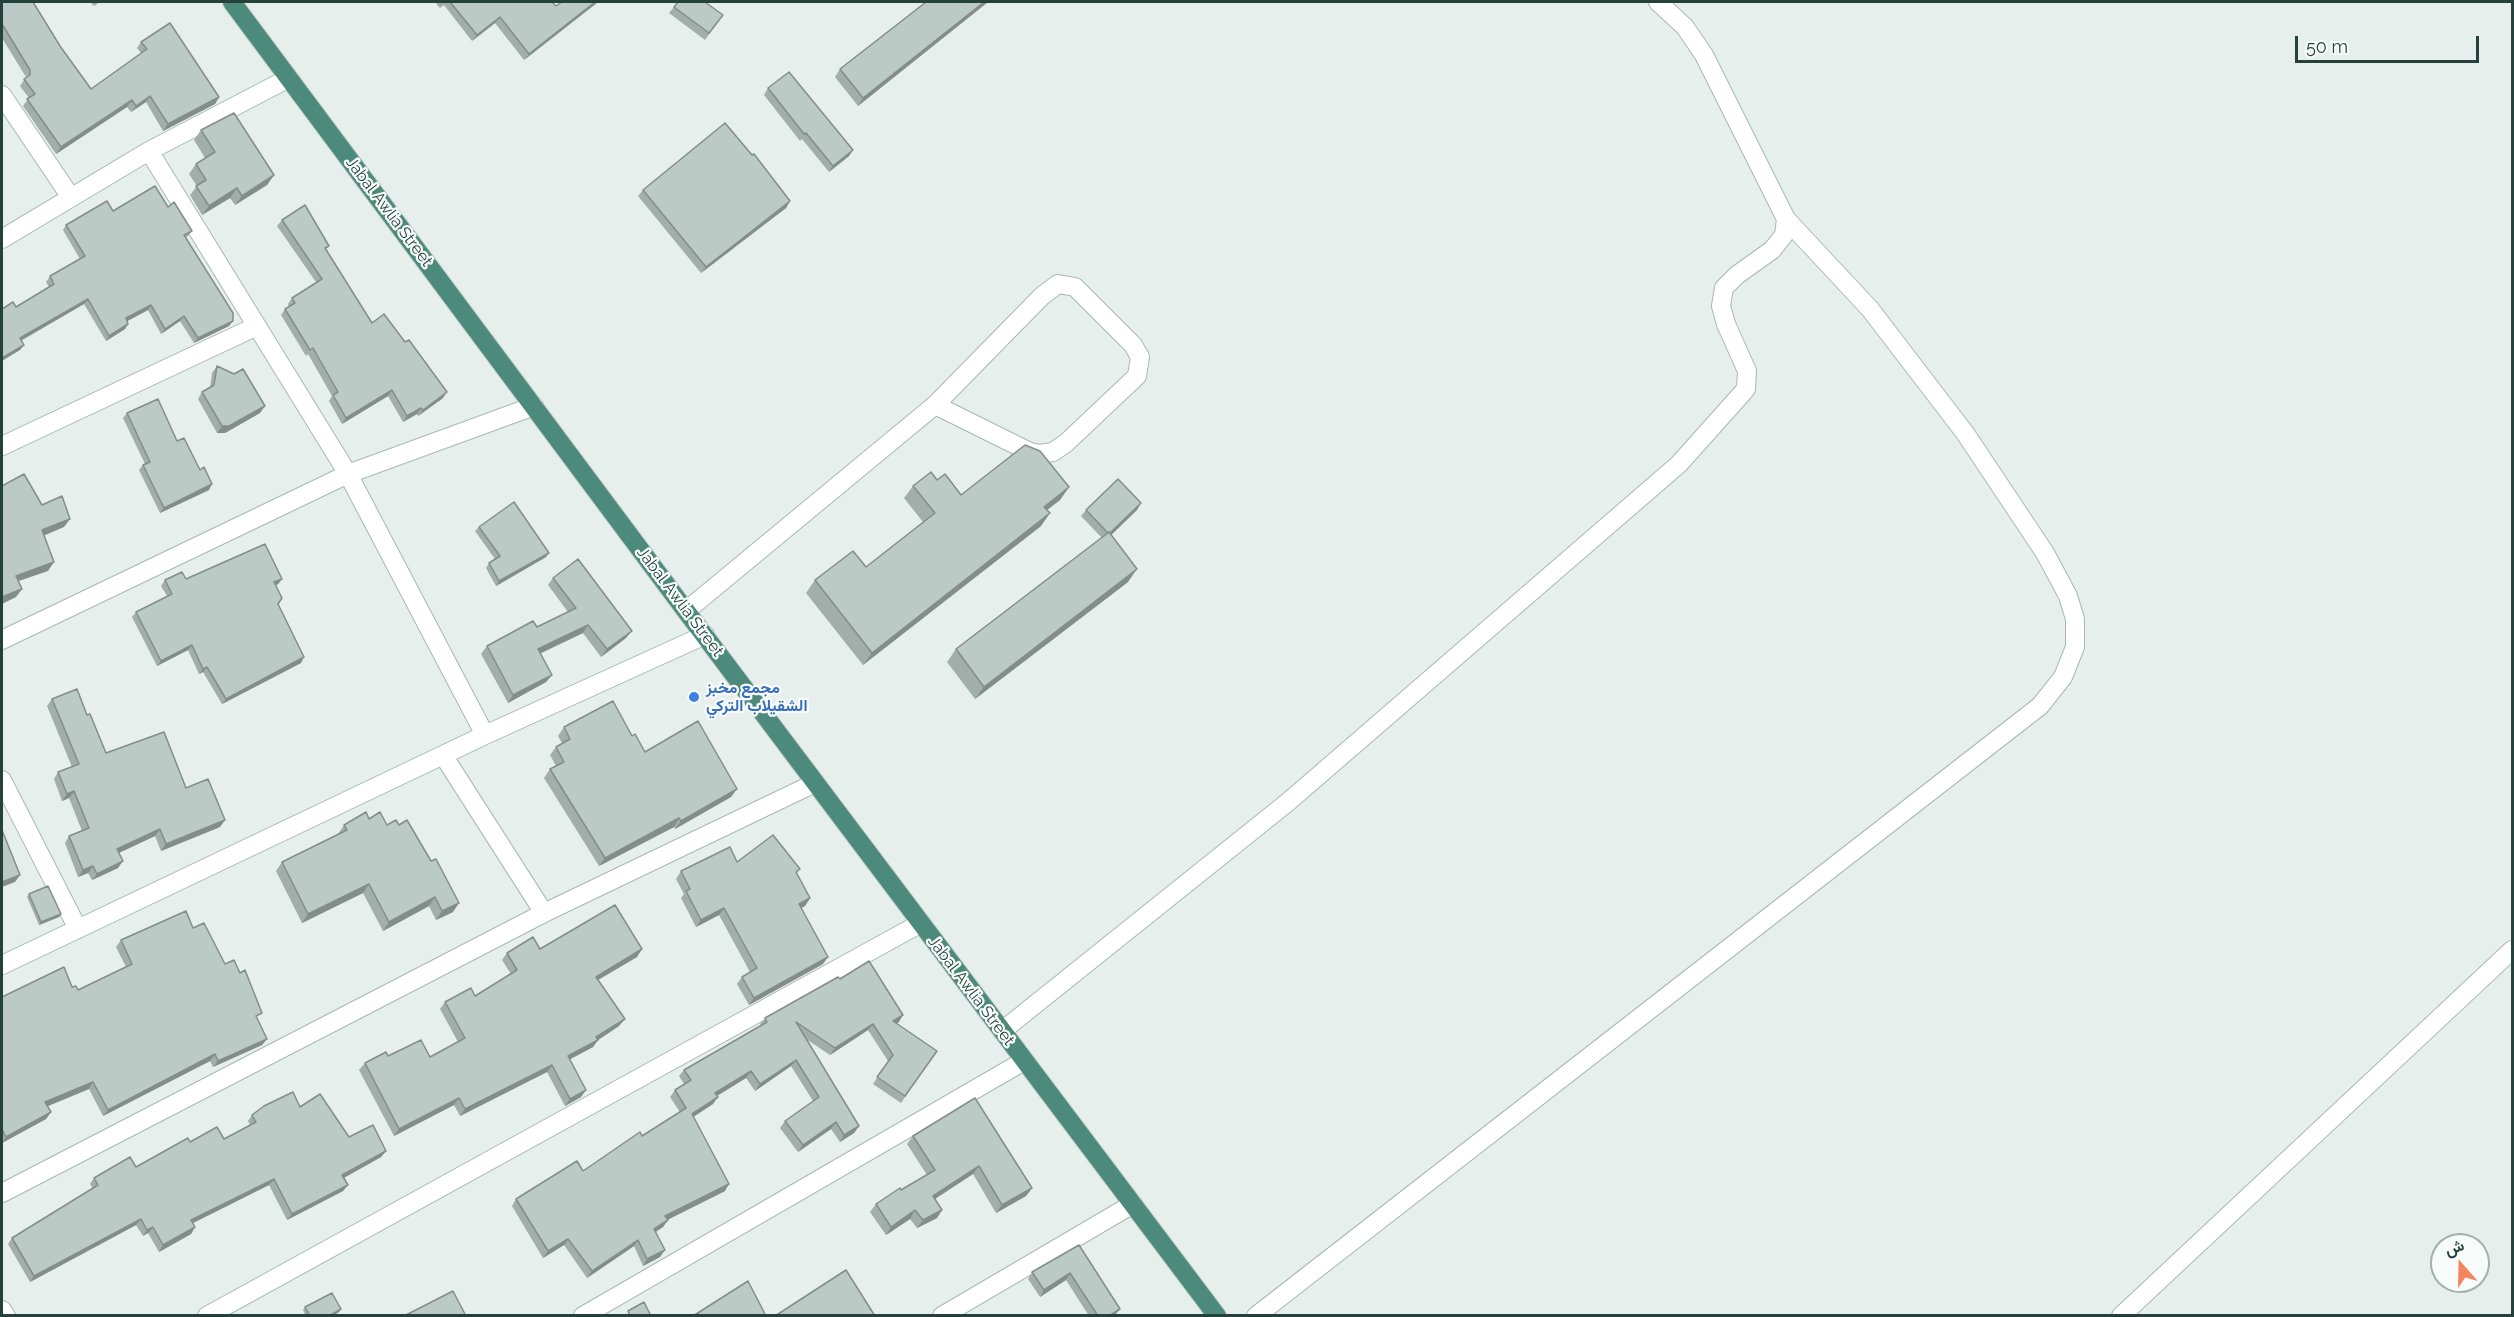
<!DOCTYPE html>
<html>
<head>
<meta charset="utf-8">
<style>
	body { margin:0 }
	#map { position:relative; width:2514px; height:1317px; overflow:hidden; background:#e6efeb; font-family:Raleway,Vazirmatn,sans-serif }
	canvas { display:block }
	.frame { position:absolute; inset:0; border:3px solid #24423a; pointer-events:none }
	.north { position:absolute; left:2430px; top:1233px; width:60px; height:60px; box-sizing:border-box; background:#f7fbf9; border:2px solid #a3b1ad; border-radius:50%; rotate:340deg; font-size:16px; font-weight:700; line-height:24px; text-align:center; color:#24423a }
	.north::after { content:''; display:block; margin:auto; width:21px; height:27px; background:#f4845f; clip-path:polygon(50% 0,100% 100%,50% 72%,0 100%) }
	.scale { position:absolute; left:2295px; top:36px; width:184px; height:27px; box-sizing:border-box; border:3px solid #24423a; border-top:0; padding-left:8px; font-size:18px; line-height:21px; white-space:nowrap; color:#24423a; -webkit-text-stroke:4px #f7fbf9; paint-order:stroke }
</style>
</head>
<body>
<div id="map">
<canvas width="2514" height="1317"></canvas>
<div class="frame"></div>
<div class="north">ش</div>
<div class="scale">50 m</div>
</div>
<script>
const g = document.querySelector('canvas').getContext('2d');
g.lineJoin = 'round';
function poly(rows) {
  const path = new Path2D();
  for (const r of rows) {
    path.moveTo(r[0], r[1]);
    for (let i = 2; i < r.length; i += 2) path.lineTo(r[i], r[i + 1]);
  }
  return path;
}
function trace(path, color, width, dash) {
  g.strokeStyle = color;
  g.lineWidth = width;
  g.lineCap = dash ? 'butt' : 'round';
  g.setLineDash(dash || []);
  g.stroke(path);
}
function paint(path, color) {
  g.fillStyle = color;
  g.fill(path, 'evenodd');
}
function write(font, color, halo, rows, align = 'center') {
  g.font = font + ' Raleway,Vazirmatn,sans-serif';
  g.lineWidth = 4.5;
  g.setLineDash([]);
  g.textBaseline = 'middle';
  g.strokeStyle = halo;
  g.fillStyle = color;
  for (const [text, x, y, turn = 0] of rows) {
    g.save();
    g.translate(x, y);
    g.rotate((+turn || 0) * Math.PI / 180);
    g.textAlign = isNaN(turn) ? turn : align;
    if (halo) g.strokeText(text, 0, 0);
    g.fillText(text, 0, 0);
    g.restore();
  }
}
const minor = poly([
	[2,95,70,196],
	[149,151,348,474,485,735],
	[2,239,149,151,289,78],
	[2,446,257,326],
	[686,611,935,405,1042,296,1058,284,1075,287,1133,345,1140,357,1137,376,1066,443,1053,452,1040,454,1030,452,935,405],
	[2,640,348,474,534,406],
	[443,755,544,913],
	[2,780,78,929],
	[2,965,485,735,705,635],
	[1002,1031,1288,802,1679,464,1746,389,1747,371,1726,324,1721,306,1724,288,1737,275,1772,250,1784,235,1786,219],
	[2,1193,544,913,815,783],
	[2,1310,6,1316],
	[207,1316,921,923],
	[583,1316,1024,1061],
	[942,1316,1133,1204],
	[1256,1316,2040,706,2063,677,2075,647,2075,619,2068,596,2045,553,1965,433,1870,309,1786,219,1704,55,1685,27,1658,2],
	[2121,1316,2512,950]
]);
const trunk = poly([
	[232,2,686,611,1217,1316]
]);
const wall = poly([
	[2,2,60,46,91,89,141,53,137,48,141,42,219,97,215,104,163,131,146,102,131,112,127,107,56,154,23,106,29,98,20,86,26,77,2,38],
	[90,2,100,2,94,6],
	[435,2,552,2,556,6,562,2,598,2,524,60,495,23,472,41,444,5,440,8],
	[678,2,723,15,705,40,669,13],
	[926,2,988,2,858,106,835,77,840,69],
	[768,88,849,156,829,172,802,139,800,141,764,95],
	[201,130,274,175,267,185,235,205,230,198,202,215,190,195,197,186,189,174,196,164,205,158,194,140],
	[643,190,790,201,786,208,701,273,638,196],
	[168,207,192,231,188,236,185,238,229,326,194,343,180,321,161,334,148,310,127,321,128,324,125,329,106,341,84,304,21,341,24,345,20,350,16,307,49,287,46,282,50,276,80,259,63,230,66,225,113,211],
	[282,220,329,246,326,249,372,323,443,398,418,416,417,414,403,422,388,396,342,424,329,401,332,396,308,354,306,356,281,315,285,309,289,307,288,304,292,298,316,282,277,226],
	[217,366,234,374,260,413,225,433,217,433,198,399,202,392,210,388,212,373],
	[127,413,177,441,209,490,160,513,139,470,143,465,145,464,123,418],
	[937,480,961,495,1069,487,1060,500,1047,510,1041,526,863,665,806,593,815,580,866,567,923,522,904,498,913,486],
	[1086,510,1137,510,1111,535,1128,582,975,699,947,662,956,649,1102,538,1081,516],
	[479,527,546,557,496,586,486,568,489,563,495,559,475,531],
	[553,578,626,638,601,657,583,633,540,653,552,675,546,682,508,703,481,654,487,646,537,627,568,612,548,585],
	[186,579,282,579,278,584,276,585,278,604,301,663,222,704,203,672,199,674,188,650,157,666,132,617,136,612,167,596,161,586,165,580],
	[52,699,87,715,106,753,186,788,220,827,161,851,155,836,119,853,118,868,92,880,88,873,78,877,65,843,69,836,82,831,69,798,62,801,54,779,58,772,72,767,47,706],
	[564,727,632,736,645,752,731,797,675,829,674,827,599,866,544,778,550,769,556,766,550,755,556,747,562,743,558,736],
	[369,819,387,825,453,912,436,920,429,906,383,931,363,893,302,923,276,871,282,862,338,835,338,834,344,825],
	[737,862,800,869,796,874,810,898,805,906,801,908,823,964,749,1005,737,984,742,977,750,972,719,915,696,927,681,898,684,894,676,879,681,871],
	[29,894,61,914,59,917,39,925,27,897],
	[193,928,225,964,258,1020,267,1039,262,1045,213,1067,210,1061,103,1116,89,1089,47,1106,51,1112,46,1119,2,1143,2,997,72,987,78,990,126,967,116,947,121,940],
	[540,949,637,957,598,980,619,1026,598,1040,593,1047,570,1059,581,1097,565,1106,547,1072,460,1116,454,1105,394,1136,359,1070,365,1063,388,1056,430,1057,458,1042,440,1009,445,1002,475,996,511,974,502,960,507,953],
	[840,979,899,1022,896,1023,937,1051,901,1103,873,1084,888,1061,868,1030,830,1055,806,1039,859,1126,854,1133,840,1142,831,1129,798,1152,780,1128,785,1121,813,1101,791,1066,755,1091,746,1078,717,1096,713,1104,693,1117,725,1191,667,1220,663,1227,656,1231,660,1257,643,1266,634,1246,587,1278,564,1245,543,1258,512,1206,516,1199,583,1171,642,1136,680,1112,670,1097,675,1090,684,1084,679,1076,684,1070,761,1025,760,1024,765,1018],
	[300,1107,349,1137,386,1151,381,1157,344,1178,348,1185,343,1191,287,1220,269,1185,193,1223,195,1227,191,1234,159,1252,148,1233,143,1236,136,1225,30,1282,8,1244,12,1238,93,1189,90,1184,94,1178,136,1167,190,1142,224,1139,250,1125,248,1121,252,1115],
	[913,1136,1032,1188,1026,1196,996,1213,973,1174,935,1199,942,1210,937,1218,917,1228,910,1219,886,1235,870,1212,876,1204,927,1175,907,1144],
	[1079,1245,1115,1316,1089,1316,1066,1280,1040,1297,1028,1279,1032,1272],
	[305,1307,341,1309,339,1312,332,1316,306,1316,303,1310]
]);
const shadedWall = poly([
	[595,2,598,2,524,60,529,54],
	[984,2,988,2,858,106,863,98],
	[500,17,495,23,472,41,477,35],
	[150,96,146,102,131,112,136,106],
	[219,97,215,104,163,131,168,124],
	[132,100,127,107,56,154,61,147],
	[853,150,849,156,829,172,833,166],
	[274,175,267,185,235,205,242,196],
	[237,188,230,198,202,215,209,206],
	[790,201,786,208,701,273,706,267],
	[88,299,84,304,16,343,20,338],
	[151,305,148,310,122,324,126,318],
	[184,316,180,321,161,334,165,329],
	[233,321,229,326,194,343,198,338],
	[128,324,125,329,106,341,109,336],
	[24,345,20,350,2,361,2,358],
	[392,390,388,396,342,424,346,418],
	[447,392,443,398,418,416,423,410],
	[265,406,260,413,225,433,217,433,222,426],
	[421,408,417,414,403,422,407,416],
	[212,484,209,490,160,513,164,508],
	[1069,487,1060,500,1035,519,1044,507],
	[1141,503,1137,510,1105,541,1109,534],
	[1050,513,1041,526,863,665,872,653],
	[70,519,64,527,36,539,42,530],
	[549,553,546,557,496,586,499,581],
	[54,562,48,571,10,584,16,576],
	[1137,569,1128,582,975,699,984,687],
	[282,579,278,584,271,588,274,582],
	[22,589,16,597,2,604,2,597],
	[588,625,583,633,533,657,538,649],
	[632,631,626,638,601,657,607,649],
	[192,645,188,650,157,666,161,661],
	[304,657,301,663,222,704,226,699],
	[207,667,203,672,199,674,203,669],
	[552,675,546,682,508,703,513,695],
	[737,789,731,797,675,829,681,821],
	[74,791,69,798,62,801,67,794],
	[679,818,674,827,599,866,605,858],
	[225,820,220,827,161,851,166,844],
	[160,829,155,836,112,856,117,849],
	[123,861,118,868,92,880,97,874],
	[93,866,88,873,78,877,83,870],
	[20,875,15,882,2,887,2,882],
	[369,884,363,893,302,923,308,914],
	[435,897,429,906,383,931,389,922],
	[810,898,805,906,794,912,799,904],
	[459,903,453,912,436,920,442,911],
	[724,908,719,915,696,927,701,920],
	[61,914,59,917,39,925,41,922],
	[642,949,637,957,591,984,596,977],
	[828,957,823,964,749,1005,754,998],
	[903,1015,899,1022,889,1028,893,1021],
	[625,1019,619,1026,598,1040,593,1047,563,1063,568,1056],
	[873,1024,868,1030,830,1055,835,1048],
	[267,1039,262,1045,213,1067,218,1061],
	[215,1054,210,1061,103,1116,108,1110],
	[796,1060,791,1066,755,1091,760,1084],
	[552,1065,547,1072,460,1116,465,1109],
	[751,1071,746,1078,710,1100,715,1093],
	[93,1082,89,1089,41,1109,45,1102],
	[586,1090,581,1097,565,1106,570,1099],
	[718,1097,713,1104,687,1121,692,1114],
	[459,1098,454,1105,394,1136,399,1129],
	[51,1112,46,1119,2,1143,6,1137],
	[836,1122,831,1129,798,1152,803,1145],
	[859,1126,854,1133,840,1142,844,1135],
	[386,1151,381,1157,338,1181,342,1175],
	[979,1166,973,1174,927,1204,933,1196],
	[274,1179,269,1185,187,1226,191,1220],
	[729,1184,725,1191,661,1223,665,1216],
	[348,1185,343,1191,287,1220,292,1214],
	[1032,1188,1026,1196,996,1213,1002,1205],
	[915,1210,910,1219,886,1235,891,1227],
	[942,1210,937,1218,917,1228,923,1220],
	[141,1219,136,1225,30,1282,34,1276],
	[668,1220,663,1227,650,1236,654,1229],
	[153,1227,148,1233,143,1236,147,1230],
	[195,1227,191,1234,159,1252,163,1245],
	[568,1239,564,1245,543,1258,548,1251],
	[638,1240,634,1246,587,1278,592,1271],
	[665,1250,660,1257,643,1266,647,1259],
	[1070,1273,1066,1280,1040,1297,1044,1290],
	[341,1309,339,1312,332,1316,329,1316],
	[1120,1309,1115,1315,1109,1316]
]);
const building = poly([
	[2,2,33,2,60,46,91,89,147,49,141,42,170,23,219,97,168,124,150,96,136,106,132,100,61,147,27,99,35,94,24,79,30,75,30,70,2,24,2,2],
	[450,2,552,2,556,6,562,2,595,2,529,54,500,17,477,35,450,2],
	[678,2,705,2,723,15,709,33,674,7,678,2],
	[926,2,984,2,863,98,840,69,926,2],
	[789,72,853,150,833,166,806,133,804,134,768,88,789,72],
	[234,113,274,175,242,196,237,188,209,206,196,186,206,180,196,164,215,152,201,130,234,113],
	[725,123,752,155,754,154,790,201,706,267,643,190,725,123],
	[155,186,168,207,174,202,192,231,184,235,233,313,233,321,198,338,184,316,165,329,151,305,126,318,128,324,109,336,88,299,20,338,24,345,2,358,2,309,13,302,16,307,54,284,50,276,85,256,66,225,107,201,113,211,155,186],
	[305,205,329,246,325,248,372,323,384,314,405,342,409,340,447,392,423,410,421,408,407,416,392,390,346,418,333,395,338,392,313,348,310,350,285,309,295,303,292,298,322,279,282,220,305,205],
	[217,366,234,374,243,369,265,406,229,426,222,426,202,392,214,385,217,366],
	[158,399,177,441,184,438,200,470,204,467,212,484,164,508,143,465,150,462,127,413,158,399],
	[1025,445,1040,451,1069,487,1044,507,1050,513,872,653,815,580,853,551,866,567,935,513,913,486,931,472,937,480,945,474,961,495,1025,445],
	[24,474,42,505,62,496,70,519,42,530,54,562,16,576,22,589,2,597,2,486,24,474],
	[1118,479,1141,503,1110,533,1109,532,1108,533,1086,510,1118,479],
	[514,502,549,553,499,581,489,563,500,556,479,527,514,502],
	[1109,532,1137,569,984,687,956,649,1109,532],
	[265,544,282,579,274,582,282,598,278,604,304,657,226,699,207,667,203,669,192,645,161,661,136,612,172,594,165,580,182,572,186,579,265,544],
	[578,559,632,631,607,649,588,625,538,649,552,675,513,695,487,646,533,621,537,627,576,608,553,578,578,559],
	[77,689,87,715,90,714,106,753,164,732,186,788,208,779,225,820,166,844,160,829,117,849,123,861,97,874,93,866,83,870,69,836,89,828,74,791,67,794,58,772,79,764,52,699,77,689],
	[613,701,632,736,635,734,645,752,698,721,737,789,681,821,679,818,605,858,550,769,564,762,556,747,570,739,564,727,613,701],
	[366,812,369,819,380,812,387,825,396,820,399,825,407,820,431,861,436,859,459,903,442,911,435,897,389,922,369,884,308,914,282,862,347,830,344,825,366,812],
	[2,830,20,875,2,882,2,830],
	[773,835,800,869,796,872,810,898,799,904,828,957,754,998,742,977,757,968,724,908,701,920,686,891,690,889,681,871,730,847,737,862,773,835],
	[48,886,61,914,41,922,29,894,48,886],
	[615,905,642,949,596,977,625,1019,596,1037,598,1040,568,1056,586,1090,570,1099,552,1065,465,1109,459,1098,399,1129,365,1063,386,1052,388,1056,421,1040,430,1057,465,1038,445,1002,471,988,475,996,517,970,507,953,533,937,540,949,615,905],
	[186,911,193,928,204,923,225,964,234,960,240,973,245,970,262,1013,256,1016,267,1039,218,1061,215,1054,108,1110,93,1082,45,1102,51,1112,6,1137,2,1129,2,997,64,967,72,987,76,986,78,990,132,964,121,940,186,911],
	[869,961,903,1015,893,1021,937,1051,905,1096,877,1077,893,1055,873,1024,835,1048,796,1022,859,1126,844,1135,836,1122,803,1145,785,1121,819,1097,796,1060,760,1084,751,1071,715,1093,718,1097,692,1114,729,1184,665,1216,668,1220,654,1229,665,1250,647,1259,638,1240,592,1271,568,1239,548,1251,516,1199,577,1161,583,1171,640,1132,642,1136,686,1108,675,1090,691,1080,684,1070,767,1022,765,1018,838,977,840,979,869,961],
	[293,1092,300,1107,320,1094,349,1137,373,1125,386,1151,342,1175,348,1185,292,1214,274,1179,191,1220,195,1227,163,1245,153,1227,147,1230,141,1219,34,1276,12,1238,98,1185,94,1178,130,1157,136,1167,188,1138,190,1142,217,1127,224,1139,256,1122,252,1115,264,1106,293,1092],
	[975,1098,1032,1188,1002,1205,979,1166,933,1196,942,1210,923,1220,915,1210,891,1227,876,1204,900,1188,901,1190,935,1170,913,1136,975,1098],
	[1079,1245,1120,1309,1109,1316,1098,1316,1070,1273,1044,1290,1032,1272,1079,1245],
	[846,1270,875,1316,775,1316,846,1270],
	[748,1281,766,1316,693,1316,748,1281],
	[453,1291,466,1316,404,1316,453,1291],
	[332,1293,341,1309,329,1316,310,1316,305,1307,332,1293],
	[644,1302,651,1316,630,1316,628,1311,644,1302]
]);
const markers = [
	[694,697,6,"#3f7fe0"]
];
const streetNames = [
	["Jabal Awlia Street",389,212,53],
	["Jabal Awlia Street",680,602,53],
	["Jabal Awlia Street",971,991,53]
];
const shopNames = [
	["مجمع مخبز",706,688],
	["الشقيلاب التركي",706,706]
];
trace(minor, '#a8b8b2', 20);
trace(trunk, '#c2cac8', 20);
trace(minor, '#fff', 18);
trace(trunk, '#4c8a7c', 18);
paint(wall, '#a1aea9');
paint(shadedWall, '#838d89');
paint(building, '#bbcac4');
trace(building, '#838d89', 1.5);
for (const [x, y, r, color] of markers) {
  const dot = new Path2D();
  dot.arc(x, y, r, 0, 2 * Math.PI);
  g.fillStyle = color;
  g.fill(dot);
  trace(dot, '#f7fbf9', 2);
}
write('16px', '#24423a', '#f7fbf9', streetNames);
write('bold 16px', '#366cbe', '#f7fbf9', shopNames, 'left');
</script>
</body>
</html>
